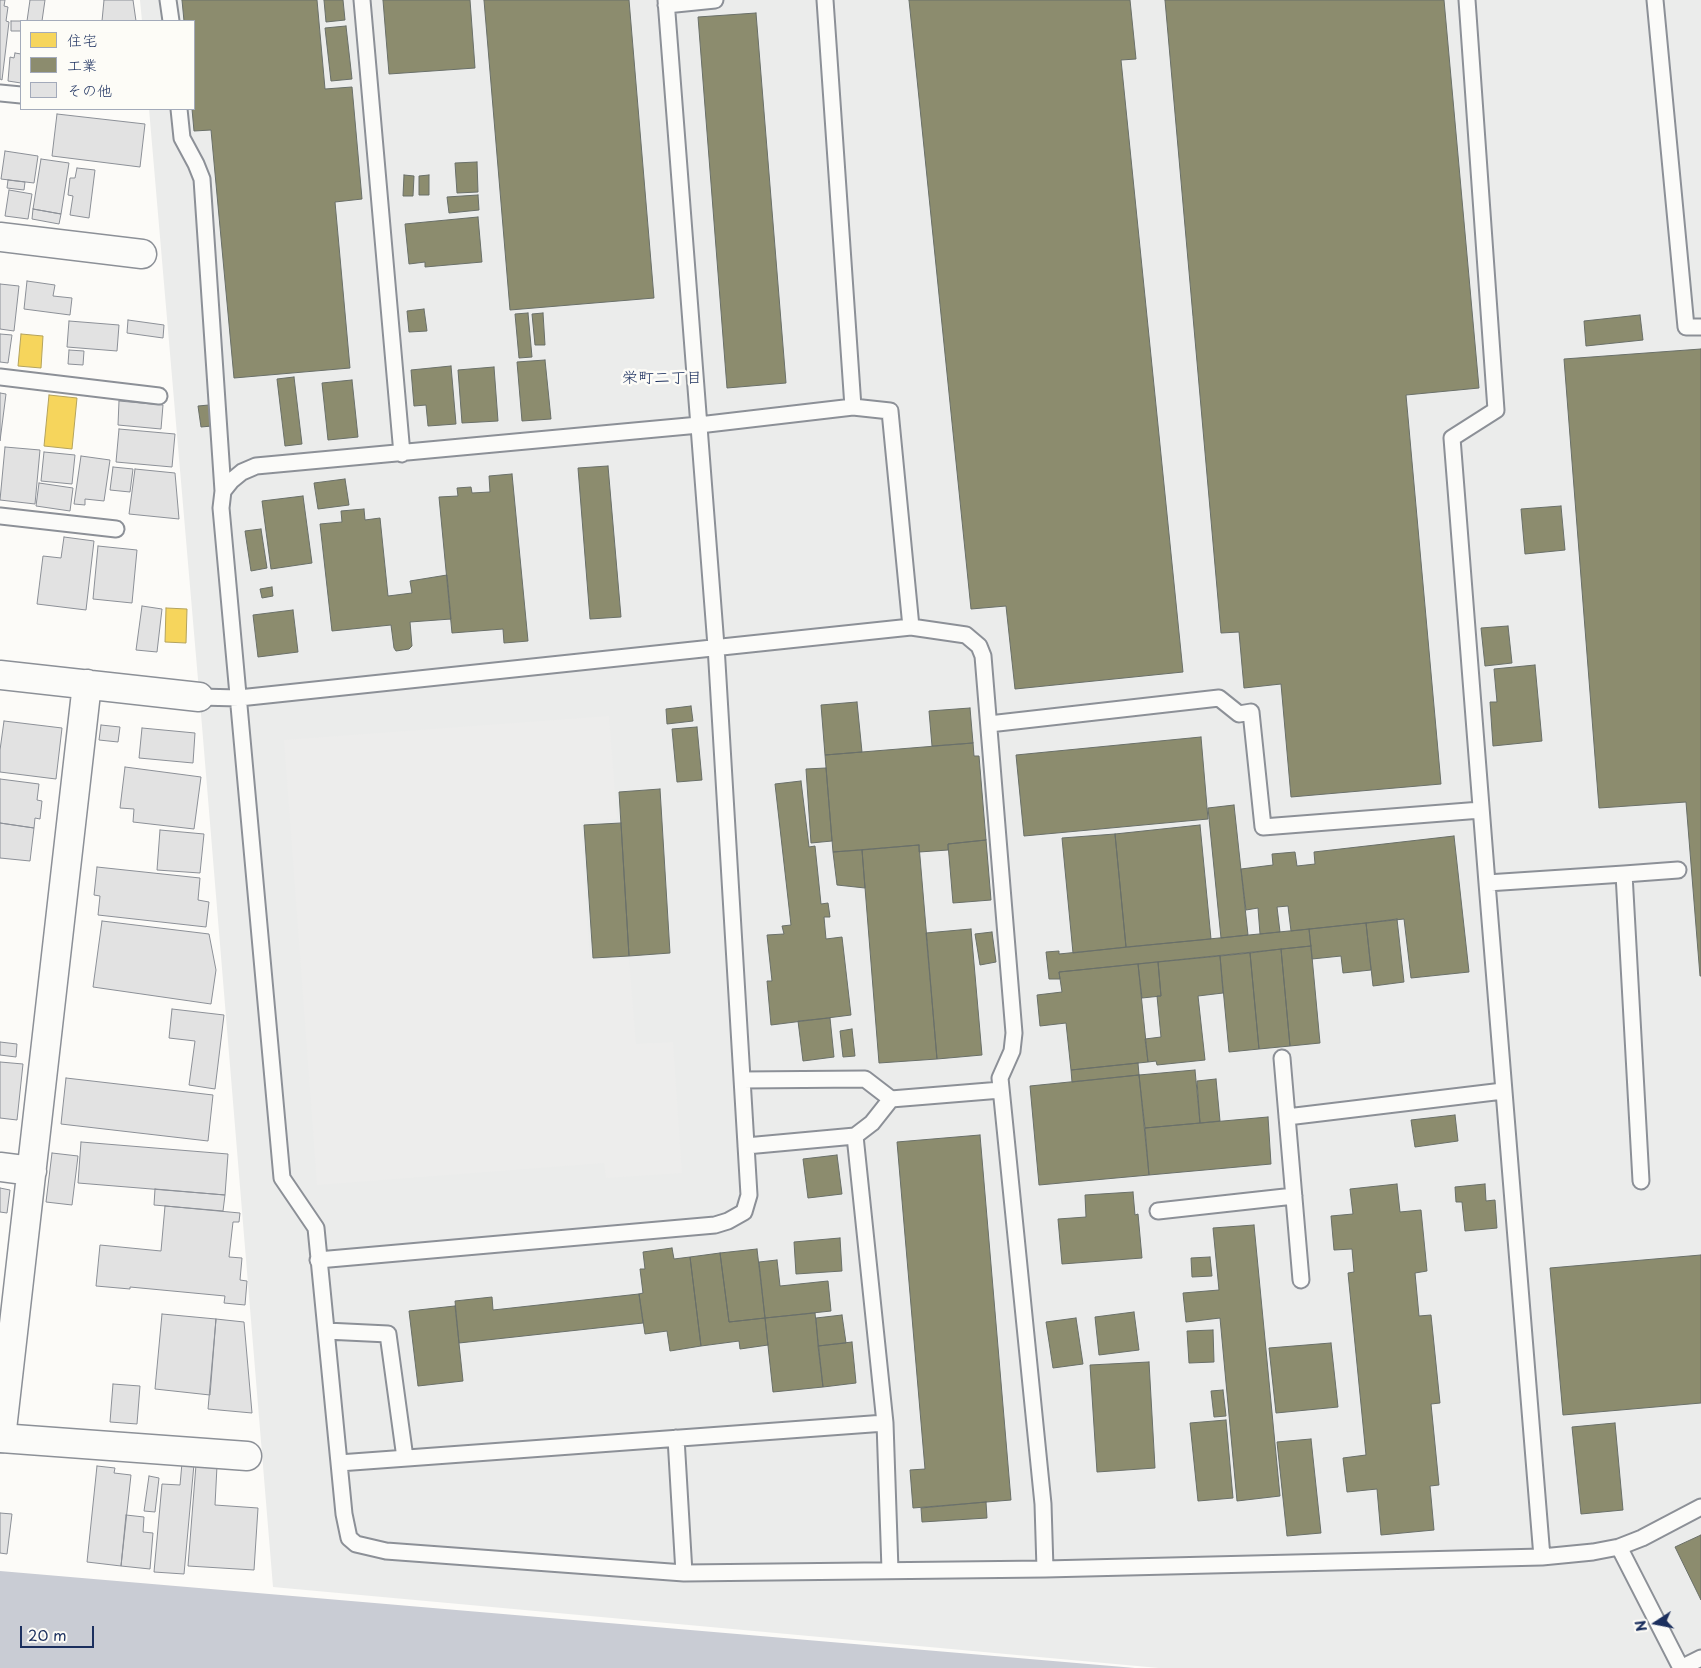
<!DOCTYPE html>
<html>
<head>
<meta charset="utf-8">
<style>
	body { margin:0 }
	#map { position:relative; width:1701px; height:1668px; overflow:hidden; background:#fcfbf8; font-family:"Playpen Sans","Klee One",sans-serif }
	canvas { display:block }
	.legend { position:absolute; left:20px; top:20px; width:175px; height:90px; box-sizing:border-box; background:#fdfcf7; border:1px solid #a3aaba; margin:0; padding:6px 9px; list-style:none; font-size:15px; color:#1b2f5e }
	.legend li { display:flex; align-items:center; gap:10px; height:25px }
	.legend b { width:25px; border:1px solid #a3aaba }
	.north { position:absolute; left:1631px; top:1598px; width:50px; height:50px; -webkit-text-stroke:4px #fdfcf7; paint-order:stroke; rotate:259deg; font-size:14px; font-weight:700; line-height:20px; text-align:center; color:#1b2f5e }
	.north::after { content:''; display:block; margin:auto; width:18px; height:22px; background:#1b2f5e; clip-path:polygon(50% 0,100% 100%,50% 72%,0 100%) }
	.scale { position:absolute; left:20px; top:1626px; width:74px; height:22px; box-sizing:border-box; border:2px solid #1b2f5e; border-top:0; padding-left:6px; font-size:15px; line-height:18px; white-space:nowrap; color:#1b2f5e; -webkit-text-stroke:4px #fdfcf7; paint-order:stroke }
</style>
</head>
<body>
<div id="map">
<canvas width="1701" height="1668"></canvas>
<ul class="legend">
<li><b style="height:14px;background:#f6d55c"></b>住宅</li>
<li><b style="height:14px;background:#8c8c6e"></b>工業</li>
<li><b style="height:14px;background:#e2e2e2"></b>その他</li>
</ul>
<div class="north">N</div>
<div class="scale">20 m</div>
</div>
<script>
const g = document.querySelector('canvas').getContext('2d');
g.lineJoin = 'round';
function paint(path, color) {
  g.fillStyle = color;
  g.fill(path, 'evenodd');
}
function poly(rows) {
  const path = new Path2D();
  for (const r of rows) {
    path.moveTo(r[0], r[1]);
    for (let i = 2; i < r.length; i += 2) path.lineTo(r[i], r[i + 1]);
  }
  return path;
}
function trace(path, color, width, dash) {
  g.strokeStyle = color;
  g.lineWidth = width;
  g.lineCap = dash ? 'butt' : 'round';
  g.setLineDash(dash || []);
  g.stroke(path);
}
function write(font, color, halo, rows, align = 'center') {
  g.font = font + ' "Playpen Sans","Klee One",sans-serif';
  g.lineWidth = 5;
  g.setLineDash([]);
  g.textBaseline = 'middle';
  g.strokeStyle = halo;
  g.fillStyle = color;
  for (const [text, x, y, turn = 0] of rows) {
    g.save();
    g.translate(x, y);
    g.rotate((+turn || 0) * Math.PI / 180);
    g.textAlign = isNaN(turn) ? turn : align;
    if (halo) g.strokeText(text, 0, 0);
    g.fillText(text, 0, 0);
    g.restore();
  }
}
const built = poly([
	[140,0,1701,0,1701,1668,1159,1668,273,1587,202,726,149,109,194,109,194,21,142,21]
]);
const green = poly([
	[609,716,617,819,581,822,590,960,629,959,636,1044,673,1042,682,1173,606,1178,604,1163,317,1185,284,740]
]);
const water = poly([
	[0,1571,1135,1668,0,1668]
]);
const homes = poly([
	[21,334,43,336,41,368,18,366,21,334],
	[49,395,77,398,72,449,44,446,49,395],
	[166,608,187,609,186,643,165,642,166,608]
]);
const industry = poly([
	[182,0,317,0,325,89,352,87,362,199,335,202,350,368,234,378,211,130,194,131,192,109,194,109,194,21,184,21,182,0],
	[324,0,343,0,345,20,326,22,324,0],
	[383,0,470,0,475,68,389,74,383,0],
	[484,0,629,0,654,298,510,310,484,0],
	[909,0,1130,0,1136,59,1121,60,1183,672,1015,689,1006,606,971,609,909,0],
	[1165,0,1444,0,1479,388,1406,395,1441,784,1291,797,1281,684,1244,688,1239,632,1221,633,1165,0],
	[756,13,786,383,727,388,698,17,756,13],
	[346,26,352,79,331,81,325,28,346,26],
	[477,162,478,192,457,193,455,163,477,162],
	[404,175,414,176,413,196,403,196,404,175],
	[429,175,429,195,419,195,419,176,429,175],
	[478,195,479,210,449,213,447,197,478,195],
	[478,217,482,262,425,267,425,262,409,264,405,224,478,217],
	[424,309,427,331,409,332,407,311,424,309],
	[528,313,532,357,519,358,515,314,528,313],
	[543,313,545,345,535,345,532,314,543,313],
	[1640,315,1643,340,1586,346,1584,321,1640,315],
	[1701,349,1701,976,1700,976,1686,802,1599,808,1564,359,1701,349],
	[545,360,551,419,522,421,517,362,545,360],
	[451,366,456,424,428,426,426,405,414,406,411,370,451,366],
	[494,367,498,421,462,423,458,370,494,367],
	[294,377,302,444,285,446,277,379,294,377],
	[352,380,358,437,328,440,322,383,352,380],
	[209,405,212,426,201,427,198,406,209,405],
	[608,466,621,617,590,619,578,468,608,466],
	[512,474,528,641,504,643,503,629,452,633,439,497,458,496,457,488,471,487,472,493,490,492,489,476,512,474],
	[345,479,349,505,318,509,314,483,345,479],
	[303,496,312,563,271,569,262,501,303,496],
	[1561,506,1565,550,1525,554,1521,509,1561,506],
	[364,509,365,520,380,518,388,596,412,593,410,581,447,575,451,619,410,622,412,646,409,649,396,651,394,648,391,625,332,631,320,524,342,522,341,511,364,509],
	[261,529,267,568,251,571,245,531,261,529],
	[272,587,273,596,262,598,260,589,272,587],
	[293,610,298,652,258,657,253,615,293,610],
	[1508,626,1512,663,1485,666,1481,628,1508,626],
	[1535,665,1542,741,1493,746,1490,702,1497,702,1494,669,1535,665],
	[857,702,862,752,825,755,821,705,857,702],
	[691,706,693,721,667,724,666,709,691,706],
	[970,708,973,743,932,746,929,711,970,708],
	[697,727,702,780,677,782,672,729,697,727],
	[1201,737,1208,819,1024,836,1016,755,1201,737],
	[973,743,974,756,979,756,986,840,948,844,948,850,919,852,919,845,833,852,825,755,973,743],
	[826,768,832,841,811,843,806,769,826,768],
	[801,781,809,847,815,846,821,904,828,903,830,917,824,917,826,939,842,937,851,1015,771,1025,767,981,772,981,767,935,784,934,782,926,791,925,775,784,801,781],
	[660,789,670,953,629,956,619,792,660,789],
	[1234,805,1248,935,1221,938,1208,808,1234,805],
	[621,823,629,956,593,958,584,825,621,823],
	[1200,825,1211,939,1126,947,1115,834,1200,825],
	[1115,834,1126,947,1073,953,1062,838,1115,834],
	[1454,836,1469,972,1411,978,1404,919,1291,931,1288,906,1277,907,1280,932,1260,934,1258,908,1246,910,1241,869,1273,865,1272,854,1295,852,1297,866,1315,864,1314,852,1454,836],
	[986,840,991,900,953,903,948,844,986,840],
	[919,845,937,1059,879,1063,862,850,919,845],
	[862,850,865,888,837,885,833,852,862,850],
	[1397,919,1404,982,1373,986,1366,923,1397,919],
	[1366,923,1371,970,1343,973,1341,956,1312,959,1309,929,1366,923],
	[971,929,982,1055,937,1059,926,933,971,929],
	[1309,929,1311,946,1059,972,1060,979,1049,979,1046,952,1059,951,1059,954,1309,929],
	[992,932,996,962,980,965,975,934,992,932],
	[1311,946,1320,1043,1290,1046,1281,949,1311,946],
	[1281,949,1290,1046,1259,1049,1250,953,1281,949],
	[1250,953,1259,1049,1229,1052,1220,956,1250,953],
	[1220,956,1223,993,1198,996,1205,1060,1157,1065,1156,1061,1148,1062,1145,1039,1161,1037,1157,996,1161,996,1158,962,1220,956],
	[1158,962,1161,996,1142,998,1138,964,1158,962],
	[1138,964,1148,1062,1071,1070,1066,1023,1040,1026,1037,995,1062,992,1059,972,1138,964],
	[830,1018,834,1057,803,1061,798,1021,830,1018],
	[852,1029,855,1056,843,1057,840,1031,852,1029],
	[1138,1063,1139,1075,1072,1082,1071,1070,1138,1063],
	[1195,1070,1200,1123,1145,1128,1139,1075,1195,1070],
	[1139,1075,1149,1175,1039,1185,1030,1086,1139,1075],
	[1216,1079,1220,1121,1200,1123,1197,1081,1216,1079],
	[1455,1115,1458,1141,1415,1147,1411,1120,1455,1115],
	[1268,1117,1271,1164,1149,1175,1145,1128,1268,1117],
	[980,1135,1011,1500,913,1508,910,1470,925,1469,897,1142,980,1135],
	[837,1155,842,1194,808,1198,803,1159,837,1155],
	[1397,1184,1400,1212,1421,1210,1427,1271,1415,1273,1419,1316,1431,1315,1440,1403,1431,1404,1439,1485,1430,1486,1434,1530,1381,1535,1377,1489,1347,1492,1343,1458,1366,1455,1348,1273,1354,1272,1352,1249,1334,1250,1331,1216,1353,1214,1350,1189,1397,1184],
	[1485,1184,1486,1201,1495,1200,1497,1228,1465,1231,1462,1202,1456,1202,1455,1187,1485,1184],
	[1133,1192,1135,1215,1138,1214,1142,1258,1062,1264,1058,1219,1086,1217,1085,1195,1133,1192],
	[1254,1225,1280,1496,1237,1501,1220,1318,1186,1322,1183,1293,1219,1290,1213,1228,1254,1225],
	[840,1238,842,1271,796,1274,794,1242,840,1238],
	[672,1248,674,1259,690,1257,701,1346,670,1351,667,1331,645,1334,639,1294,643,1293,640,1269,645,1269,643,1252,672,1248],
	[757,1249,765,1318,729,1322,720,1253,757,1249],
	[720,1253,729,1322,765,1318,768,1345,740,1349,739,1341,701,1346,690,1257,720,1253],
	[1701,1255,1701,1403,1563,1415,1550,1268,1701,1255],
	[1210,1257,1212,1276,1192,1277,1191,1258,1210,1257],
	[777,1260,780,1286,828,1281,831,1311,765,1318,759,1262,777,1260],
	[639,1294,643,1323,459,1343,455,1301,492,1297,493,1310,639,1294],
	[455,1306,463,1381,418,1386,409,1311,455,1306],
	[1134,1312,1139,1350,1099,1355,1095,1317,1134,1312],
	[815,1313,823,1387,773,1392,765,1318,815,1313],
	[842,1315,846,1343,818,1346,816,1318,842,1315],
	[1076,1318,1083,1364,1053,1368,1046,1322,1076,1318],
	[1213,1330,1214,1362,1189,1363,1187,1331,1213,1330],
	[852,1342,856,1383,823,1387,818,1346,852,1342],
	[1331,1343,1338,1407,1276,1413,1269,1348,1331,1343],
	[1149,1362,1155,1468,1097,1472,1090,1365,1149,1362],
	[1223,1390,1226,1416,1214,1417,1211,1391,1223,1390],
	[1226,1420,1233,1498,1198,1501,1190,1423,1226,1420],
	[1615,1423,1623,1510,1581,1514,1572,1427,1615,1423],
	[1311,1439,1321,1533,1287,1536,1277,1442,1311,1439],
	[986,1502,987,1518,922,1522,921,1508,986,1502],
	[1701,1535,1701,1600,1675,1547,1701,1535]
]);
const building = poly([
	[0,0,5,0,4,6,8,7,6,21,9,22,2,80,0,79,0,0],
	[30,0,45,0,42,21,27,21,30,0],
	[104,0,133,0,136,21,102,21,104,0],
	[11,21,24,21,21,21,21,31,11,31,11,21],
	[15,53,21,54,21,83,8,81,10,57,14,58,15,53],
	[57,114,145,124,140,167,52,156,57,114],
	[5,151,38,156,34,183,1,179,5,151],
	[41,159,69,163,61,214,33,209,41,159],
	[77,168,95,170,89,218,70,215,73,196,68,195,70,178,75,178,77,168],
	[8,180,25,182,24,190,7,188,8,180],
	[9,190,32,194,28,219,5,216,9,190],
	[33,209,61,214,59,224,32,219,33,209],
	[27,281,55,285,53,296,72,298,70,315,24,309,27,281],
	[0,284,19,286,14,331,0,329,0,284],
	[128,320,164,325,163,338,127,333,128,320],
	[69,321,119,325,117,351,67,347,69,321],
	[0,334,12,335,8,363,0,362,0,334],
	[69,350,84,351,83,365,68,364,69,350],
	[0,393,6,394,0,441,0,393],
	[119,401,163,405,161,429,118,425,119,401],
	[119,429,175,434,172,467,116,462,119,429],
	[5,447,40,450,35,504,0,500,5,447],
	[44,452,75,455,72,484,41,481,44,452],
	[81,456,110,460,104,501,85,499,85,505,74,504,81,456],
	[113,467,133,469,130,492,110,490,113,467],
	[135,469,175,473,179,519,129,514,135,469],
	[39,483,73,488,70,511,36,506,39,483],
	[64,537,94,541,86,610,37,604,43,556,61,558,64,537],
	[98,546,137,550,132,603,93,599,98,546],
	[142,606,162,609,157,652,136,650,142,606],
	[4,721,62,728,56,779,0,772,0,750,4,721],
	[101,725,120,727,118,742,99,740,101,725],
	[142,728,195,733,193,763,139,758,142,728],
	[125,767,201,777,194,829,133,822,134,809,120,808,125,767],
	[0,779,39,784,37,800,42,801,40,819,35,818,34,828,0,823,0,779],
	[0,823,34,828,30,861,0,858,0,823],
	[160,830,204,834,200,873,157,870,160,830],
	[97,867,200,878,198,900,209,902,206,927,98,915,100,896,94,895,97,867],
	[102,921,209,934,216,970,211,1004,93,987,102,921],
	[172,1009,224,1015,215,1089,189,1085,195,1041,169,1038,172,1009],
	[0,1042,17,1044,16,1057,0,1055,0,1042],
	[0,1062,23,1064,17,1120,0,1118,0,1062],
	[66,1078,213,1095,208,1141,61,1124,66,1078],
	[81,1142,228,1154,225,1195,78,1183,81,1142],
	[52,1153,78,1156,72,1205,46,1202,52,1153],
	[0,1188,10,1190,7,1213,0,1212,0,1188],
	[155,1189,225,1195,223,1211,154,1205,155,1189],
	[165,1206,240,1213,239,1222,233,1222,229,1257,242,1258,240,1280,247,1281,245,1305,224,1303,225,1296,130,1287,130,1289,96,1286,100,1245,161,1251,165,1206],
	[162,1314,216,1319,210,1395,155,1389,162,1314],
	[216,1319,244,1322,252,1413,208,1409,216,1319],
	[113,1384,140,1386,137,1424,110,1422,113,1384],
	[182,1463,194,1464,184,1574,154,1572,162,1484,180,1485,182,1463],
	[196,1465,217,1466,215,1505,258,1508,254,1570,188,1566,196,1465],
	[97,1466,115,1468,114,1473,131,1475,121,1566,87,1562,97,1466],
	[149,1476,159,1478,155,1512,144,1511,149,1476],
	[0,1513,12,1514,7,1554,0,1553,0,1513],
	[126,1515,144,1517,143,1532,153,1533,150,1569,121,1566,126,1515]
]);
const lane = poly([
	[168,0,171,21],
	[362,0,402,454],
	[825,0,853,407],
	[1467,0,1496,410,1452,438,1487,883,1542,1557],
	[1655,0,1686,327,1701,327],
	[666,5,715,0],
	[0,93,21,95],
	[179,109,182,138,196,164,202,179,223,491],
	[0,377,159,396],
	[0,516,116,529],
	[911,627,890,411,853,407,699,425,256,466,242,472,231,481,223,491,221,508,282,1178,316,1228,344,1514,349,1538,356,1544,386,1551,684,1573,1045,1569,1542,1557,1593,1552,1619,1547,1642,1538,1701,1507],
	[199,697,239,698,911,627,966,635,979,646,983,656,1014,1033,1012,1051,1000,1078,1043,1504,1045,1569],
	[989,724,1219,698,1239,714,1251,712,1263,827,1481,810],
	[1624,874,1641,1181],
	[1487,883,1624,874,1678,870],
	[1282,1058,1301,1280],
	[742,1080,865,1079,891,1099,1001,1090],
	[1287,1117,1503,1091],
	[855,1136,885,1423,890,1570],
	[746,1146,855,1136,872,1123,891,1099],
	[1158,1211,1294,1196],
	[318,1260,715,1225,728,1221,744,1212,749,1195,716,646,666,0],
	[326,1331,388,1334,405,1458],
	[676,1438,684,1573],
	[339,1463,885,1423],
	[1619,1547,1681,1668,1701,1658]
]);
const street = poly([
	[0,237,142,254],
	[0,1438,247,1456]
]);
const secondary = poly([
	[0,675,199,697],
	[0,1167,32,1171],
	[1,1438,87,684]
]);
const neighbourhoodNames = [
	["栄町二丁目",662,379]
];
paint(built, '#ebeceb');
paint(green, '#ededec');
paint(water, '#c9ccd4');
paint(homes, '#f6d55c');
trace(homes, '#b4a35d', 1);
paint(industry, '#8c8c6e');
trace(industry, '#6a7069', 1);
paint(building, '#e2e2e2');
trace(building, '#8c9097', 1);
trace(lane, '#8c9097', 19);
trace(street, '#8c9097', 31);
trace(secondary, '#8c9097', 31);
trace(lane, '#fbfbf9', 15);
trace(street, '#fbfbf9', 28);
trace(secondary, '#fbfbf9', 28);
write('16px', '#1b2f5e', '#fdfcf7', neighbourhoodNames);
</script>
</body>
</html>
